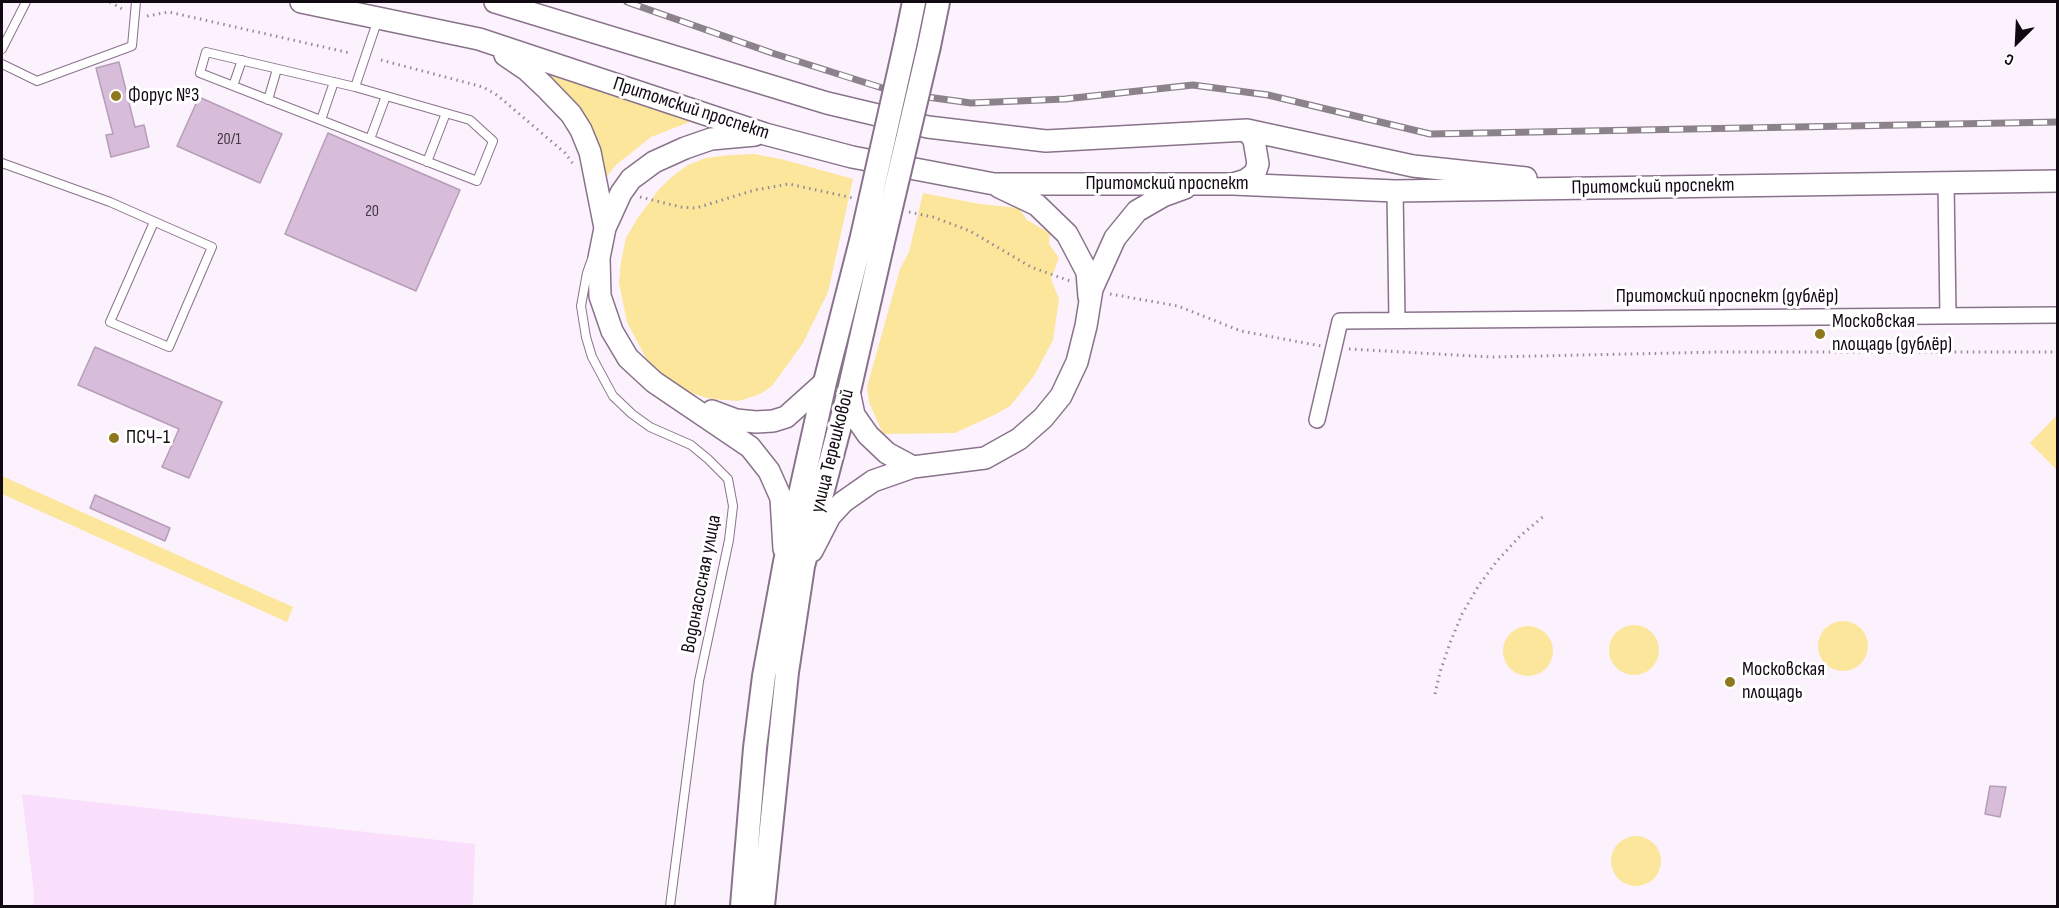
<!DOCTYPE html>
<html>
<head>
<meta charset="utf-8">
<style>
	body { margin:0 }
	#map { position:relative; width:2059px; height:908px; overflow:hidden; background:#fcf2fd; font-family:"Sofia Sans Condensed",sans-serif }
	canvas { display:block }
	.frame { position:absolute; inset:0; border:3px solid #120a13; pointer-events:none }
	.north { position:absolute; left:1987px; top:12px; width:60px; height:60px; -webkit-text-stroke:4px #fff; paint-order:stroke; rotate:204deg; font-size:16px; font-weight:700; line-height:24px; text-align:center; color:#120a13 }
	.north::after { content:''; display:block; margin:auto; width:21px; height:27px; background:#120a13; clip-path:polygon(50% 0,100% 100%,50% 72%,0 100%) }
</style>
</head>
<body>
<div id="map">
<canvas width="2059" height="908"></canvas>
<div class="frame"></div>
<div class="north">С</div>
</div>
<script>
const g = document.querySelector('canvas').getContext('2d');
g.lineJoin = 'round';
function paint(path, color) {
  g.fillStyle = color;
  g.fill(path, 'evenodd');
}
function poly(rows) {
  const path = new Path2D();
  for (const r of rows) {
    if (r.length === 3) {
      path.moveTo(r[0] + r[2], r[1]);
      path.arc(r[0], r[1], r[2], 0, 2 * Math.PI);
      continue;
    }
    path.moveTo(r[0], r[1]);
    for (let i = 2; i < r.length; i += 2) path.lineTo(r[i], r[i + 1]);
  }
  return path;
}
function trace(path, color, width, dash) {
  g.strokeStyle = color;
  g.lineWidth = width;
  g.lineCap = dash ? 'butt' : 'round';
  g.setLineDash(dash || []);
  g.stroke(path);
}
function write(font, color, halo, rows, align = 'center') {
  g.font = font + ' "Sofia Sans Condensed",sans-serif';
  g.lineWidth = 6;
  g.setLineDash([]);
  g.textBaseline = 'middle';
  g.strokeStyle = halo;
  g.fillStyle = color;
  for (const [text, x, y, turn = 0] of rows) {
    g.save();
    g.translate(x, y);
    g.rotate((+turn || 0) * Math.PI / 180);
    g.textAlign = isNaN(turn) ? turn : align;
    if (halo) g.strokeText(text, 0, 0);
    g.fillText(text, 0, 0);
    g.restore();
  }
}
const built = poly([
	[22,794,475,844,473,906,33,906,34,894]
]);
const green = poly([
	[533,67,692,121,651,137,616,165,604,180],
	[754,154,781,159,853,179,828,292,803,343,772,386,760,394,739,401,711,399,690,393,677,387,648,362,627,322,619,283,621,262,626,238,637,219,660,188,673,176,688,165,706,158,729,155],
	[923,193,980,204,1019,208,1027,220,1050,233,1049,244,1059,258,1051,279,1059,299,1053,340,1034,376,1010,406,996,414,955,433,883,434,869,402,867,387,900,269,909,252],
	[2057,415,2057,470,2030,443],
	[2,476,293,607,287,622,2,494],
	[1843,646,25],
	[1634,650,25],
	[1528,651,25],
	[1636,861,25]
]);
const building = poly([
	[119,62,135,127,144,125,149,147,111,157,106,135,113,134,96,68,119,62],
	[199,97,282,134,260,183,177,146,199,97],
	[328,133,460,190,416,291,285,234,328,133],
	[95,347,222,402,189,478,162,467,179,429,78,385,95,347],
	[95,495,170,528,165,541,90,508,95,495],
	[1990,786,2006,787,2000,817,1985,814,1990,786]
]);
const path = poly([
	[110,2,124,10],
	[147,16,169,12,350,53],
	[381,60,483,87,497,95,565,153,574,165],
	[640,197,681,207,696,208,755,190,789,184,853,198],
	[909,212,933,217,970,231,1031,267,1070,281],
	[1110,294,1178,306,1241,331,1321,346],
	[1349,349,1491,357,1720,352,2058,352],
	[1435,694,1440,672,1450,643,1462,614,1479,585,1497,561,1520,536,1544,516]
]);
const lane = poly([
	[2,49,26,2],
	[2,64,37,81,132,46,136,2],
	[233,86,242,60],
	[355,87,470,120,493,141,477,181,200,73,206,52,355,87,378,19],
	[268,100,277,69],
	[321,120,334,82],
	[370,139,386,96],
	[427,162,446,113],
	[2,163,110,202,212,247,169,347,110,322,154,222],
	[592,259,587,273,581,306,586,337,592,357,613,396,632,414,650,427,691,445,708,459,728,479,733,506,729,540,699,681,670,906]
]);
const street = poly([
	[1946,183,1948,316],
	[1395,191,1397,320],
	[1317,420,1340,321,2058,315]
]);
const secondary = poly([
	[301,2,479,39,765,134,852,157,994,184,1233,184,1395,191,2058,181],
	[495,2,827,103,928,127,1046,141,1247,130,1413,166,1526,178],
	[505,55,527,70,545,87,571,114,581,130,590,152,605,228],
	[755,135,711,139,685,148,654,162,631,179,621,193,605,228,599,258,600,296,612,331,628,358,654,382,750,447,769,471,781,498,784,549],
	[1233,184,1246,180,1255,173,1258,164,1254,140,1247,130],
	[999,187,1037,205,1067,234,1087,272,1089,297],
	[849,391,854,415,868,435,887,453,913,467],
	[712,411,736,420,756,422,773,421,786,417,825,382],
	[812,551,830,516,843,502,873,481,913,467,985,458,1019,439,1043,418,1061,396,1077,362,1086,326,1092,289,1115,238,1137,211,1163,196,1185,188]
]);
const primary = poly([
	[906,41,914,2],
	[929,46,938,2],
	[742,906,755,748,764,676,785,562,825,382,861,241],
	[763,906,787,672,803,566,849,391,882,246]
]);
const rail = poly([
	[627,2,772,53,898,93,971,103,1065,99,1193,85,1268,95,1430,134,2058,122]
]);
const primaryBridge = poly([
	[861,241,906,41],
	[882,246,929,46]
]);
const markers = [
	[116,96,6,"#8e771c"],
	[1820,334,6,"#8e771c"],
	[114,438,6,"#8e771c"],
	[1730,682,6,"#8e771c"]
];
const numberNames = [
	["20/1",229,140],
	["20",372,212]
];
const poiNames = [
	["Форус №3",128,96],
	["Московская",1832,322],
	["площадь (дублёр)",1832,345],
	["ПСЧ-1",126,438],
	["Московская",1742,670],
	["площадь",1742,693]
];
const streetNames = [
	["Притомский проспект",691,109,18],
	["Притомский проспект",1167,184],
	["Притомский проспект",1653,187,-1],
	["Притомский проспект (дублёр)",1727,297],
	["улица Терешковой",833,451,-76],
	["Водонасосная улица",702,584,-79]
];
paint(built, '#f9dffb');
paint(green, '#fbe69b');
paint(building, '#d7bdd9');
trace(building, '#b69db8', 1.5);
trace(lane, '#89728b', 10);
trace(street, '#89728b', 18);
trace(secondary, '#89728b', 24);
trace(primary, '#89728b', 26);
trace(path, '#948b95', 3, [1.5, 4.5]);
trace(lane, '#fff', 8);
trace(street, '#fff', 15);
trace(secondary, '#fff', 21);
trace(primary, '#fff', 22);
trace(rail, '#8b828c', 7);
trace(rail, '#fff', 4.5, [14]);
trace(primaryBridge, '#89728b', 26, []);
trace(primaryBridge, '#fff', 22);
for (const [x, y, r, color] of markers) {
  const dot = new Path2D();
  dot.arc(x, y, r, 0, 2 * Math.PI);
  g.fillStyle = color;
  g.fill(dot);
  trace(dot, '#fff', 2);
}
write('16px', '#433744', null, numberNames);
write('20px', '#120a13', '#fff', poiNames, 'left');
write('20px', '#120a13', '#fff', streetNames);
</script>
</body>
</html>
